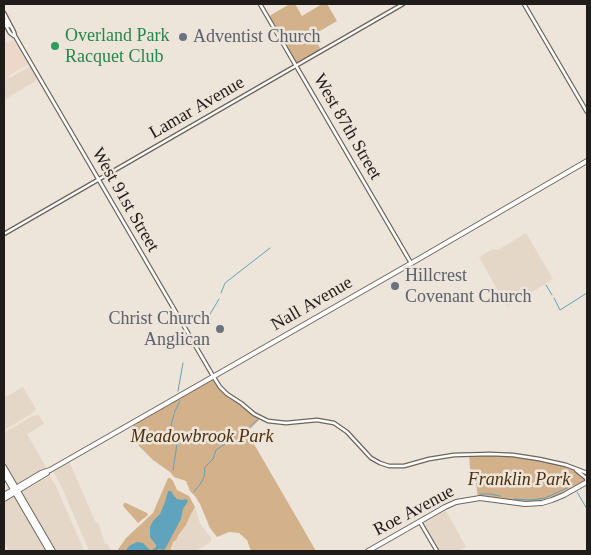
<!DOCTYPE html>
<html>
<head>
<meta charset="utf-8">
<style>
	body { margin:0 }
	#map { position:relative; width:591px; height:555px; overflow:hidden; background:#ede4da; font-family:"Times New Roman",serif }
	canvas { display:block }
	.frame { position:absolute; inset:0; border:5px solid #1f1c19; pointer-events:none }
</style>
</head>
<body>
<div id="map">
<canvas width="591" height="555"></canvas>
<div class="frame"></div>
</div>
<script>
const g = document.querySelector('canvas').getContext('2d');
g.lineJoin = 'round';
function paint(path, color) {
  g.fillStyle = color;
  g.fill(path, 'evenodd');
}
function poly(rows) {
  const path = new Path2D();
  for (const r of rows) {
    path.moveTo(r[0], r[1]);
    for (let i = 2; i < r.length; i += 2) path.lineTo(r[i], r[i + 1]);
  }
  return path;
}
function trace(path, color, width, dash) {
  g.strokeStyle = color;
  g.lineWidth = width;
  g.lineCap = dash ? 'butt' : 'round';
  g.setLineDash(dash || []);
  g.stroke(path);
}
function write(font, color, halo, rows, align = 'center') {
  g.font = font + ' "Times New Roman",serif';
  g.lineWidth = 5;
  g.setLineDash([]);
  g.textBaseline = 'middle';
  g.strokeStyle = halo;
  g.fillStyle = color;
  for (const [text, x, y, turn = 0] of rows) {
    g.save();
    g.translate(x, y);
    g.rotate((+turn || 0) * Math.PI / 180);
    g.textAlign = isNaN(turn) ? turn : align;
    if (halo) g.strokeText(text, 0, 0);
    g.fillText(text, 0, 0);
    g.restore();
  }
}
const built = poly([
	[31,66,37,80,4,100,4,81],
	[526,233,553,279,507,307,479,257,493,249,497,250,500,249],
	[23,387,36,409,31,414,4,430,4,398],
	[39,415,44,424,27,434,47,469,17,485,4,464,4,433,32,416],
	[69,461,96,523,98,522,105,544,107,544,112,551,89,551,63,490,53,471],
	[50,476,56,486,83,548,84,551,56,551,22,492],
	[13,495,14,495,48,551,9,551,4,542,4,500],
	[195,507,200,523,211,538,211,542,196,551,170,551,173,542,176,540,179,534,186,525,191,514],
	[445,509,466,547,458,551,439,551,422,524,422,522]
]);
const industrial = poly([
	[13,40,22,52,29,64,9,75,9,78,4,81,4,43]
]);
const green = poly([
	[290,4,295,4,302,16,322,4,327,4,337,21,313,35,321,50,298,63,296,62,270,17,271,15],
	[211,380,213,380,220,390,230,399,238,403,250,413,260,419,247,432,316,551,251,551,247,540,239,533,229,532,217,537,210,528,200,504,195,496,190,491,186,481,174,477,170,472,153,460,139,446,131,429,133,426,159,409],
	[469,454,525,457,558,464,573,470,586,480,567,494,537,504,478,498,476,483,470,468],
	[168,478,170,478,173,481,177,490,189,496,195,507,191,514,186,525,179,534,176,540,173,542,170,551,117,551,126,538,153,513],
	[124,503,126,503,147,513,148,515,138,523,123,506]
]);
const water = poly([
	[168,491,171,491,174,496,177,499,182,500,186,499,188,501,183,509,181,519,165,549,163,550,159,549,156,551,126,551,129,546,137,542,143,543,151,551,156,547,156,545,150,537,150,527,153,521,160,514,165,502]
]);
const stream = poly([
	[546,285,552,295],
	[221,293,225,283,270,248],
	[554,298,560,310,587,293],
	[206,321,219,299],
	[178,391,183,363],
	[244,432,257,420],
	[173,470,177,444,171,425,175,411,180,401],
	[194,492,201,483,204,477,205,467,213,459,216,450,235,437],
	[577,492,587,509],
	[480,494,491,494,500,496],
	[514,499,531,500,545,498,569,487]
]);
const minor = poly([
	[260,4,411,263],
	[524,4,587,112],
	[4,13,14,32,15,36,213,376,220,387,227,394,241,403,254,414,268,421,286,423,317,420,334,423,347,432,371,458,380,463,389,466,404,466,429,459,454,455,490,454,513,455,539,459,566,465,587,473],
	[4,19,9,26],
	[4,22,10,33,14,36],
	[4,234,403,4],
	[576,470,586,478,587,482],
	[420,522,437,551]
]);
const major = poly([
	[4,467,53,551],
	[4,474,49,551],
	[4,495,41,473,50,470,410,264,587,161],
	[4,499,47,473],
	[368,551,445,507,456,502,480,498,525,504,542,503,552,500,564,495,587,482]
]);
const markers = [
	[183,37,5,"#6b7280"],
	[55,46,5,"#2e9e5b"],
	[395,286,5,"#6b7280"],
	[220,329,5,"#6b7280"]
];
const leisureNames = [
	["Overland Park",65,36],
	["Racquet Club",65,57]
];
const worshipNames = [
	["Adventist Church",193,37],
	["Hillcrest",405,276],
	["Covenant Church",405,297],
	["Christ Church",210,319,"right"],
	["Anglican",210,340,"right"]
];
const streetNames = [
	["Lamar Avenue",197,108,-30],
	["West 87th Street",347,127,60],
	["West 91st Street",125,200,60],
	["Nall Avenue",312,304,-30],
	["Roe Avenue",414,511,-28]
];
const parkNames = [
	["Meadowbrook Park",202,437],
	["Franklin Park",519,480]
];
paint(built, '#e5d7c8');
paint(industrial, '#ecd7c9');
paint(green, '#d3b18b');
paint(water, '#60a3bc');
trace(stream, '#60a3bc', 1);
trace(minor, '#6d665d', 5);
trace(major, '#6d665d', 6);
trace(minor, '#fff', 2.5);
trace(major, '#fff', 4);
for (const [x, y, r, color] of markers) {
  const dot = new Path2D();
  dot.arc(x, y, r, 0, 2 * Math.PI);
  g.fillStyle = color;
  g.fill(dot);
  trace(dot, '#ede4da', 2);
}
write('18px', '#27864d', '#ede4da', leisureNames, 'left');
write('18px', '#5b616d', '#ede4da', worshipNames, 'left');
write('18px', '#1f1c19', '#ede4da', streetNames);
write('italic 18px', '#4c300b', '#ede4da', parkNames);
</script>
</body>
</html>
